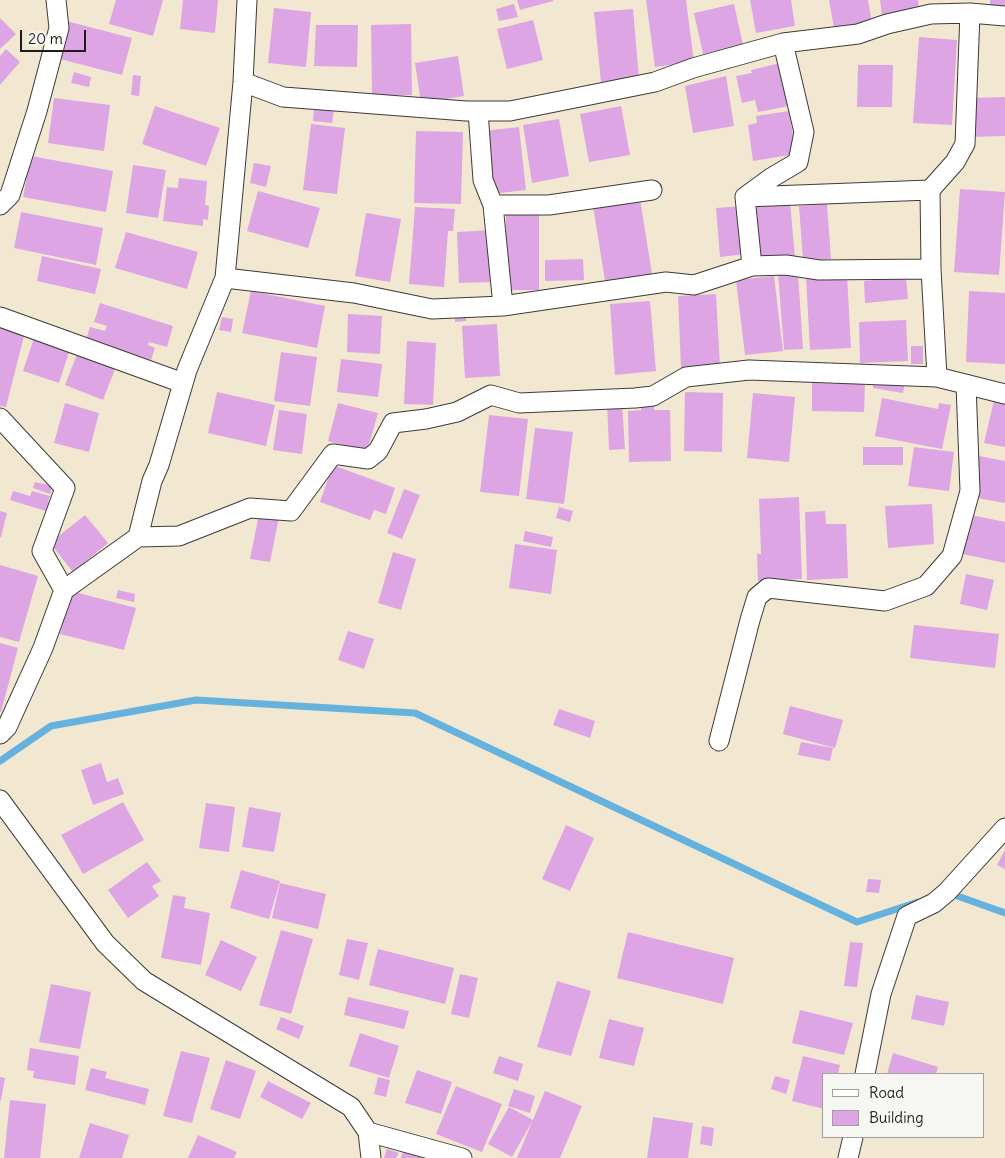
<!DOCTYPE html>
<html>
<head>
<meta charset="utf-8">
<style>
	body { margin:0 }
	#map { position:relative; width:1005px; height:1158px; overflow:hidden; background:#f2e8d2; font-family:Delius,sans-serif }
	canvas { display:block }
	.legend { position:absolute; left:822px; top:1073px; width:162px; height:65px; box-sizing:border-box; background:#f6f6f2; border:1px solid #9f9f9c; margin:0; padding:6px 9px; list-style:none; font-size:15px; color:#1c1c1c }
	.legend li { display:flex; align-items:center; gap:10px; height:25px }
	.legend b { width:25px; border:1px solid #9f9f9c }
	.scale { position:absolute; left:20px; top:30px; width:66px; height:22px; box-sizing:border-box; border:2px solid #1c1c1c; border-top:0; padding-left:6px; font-size:15px; line-height:18px; white-space:nowrap; color:#1c1c1c; -webkit-text-stroke:4px #f6f6f2; paint-order:stroke }
</style>
</head>
<body>
<div id="map">
<canvas width="1005" height="1158"></canvas>
<ul class="legend">
<li><b style="height:6px;background:#fff"></b>Road</li>
<li><b style="height:14px;background:#dda5e3"></b>Building</li>
</ul>
<div class="scale">20 m</div>
</div>
<script>
const g = document.querySelector('canvas').getContext('2d');
g.lineJoin = 'round';
function poly(rows) {
  const path = new Path2D();
  for (const r of rows) {
    path.moveTo(r[0], r[1]);
    for (let i = 2; i < r.length; i += 2) path.lineTo(r[i], r[i + 1]);
  }
  return path;
}
function trace(path, color, width, dash) {
  g.strokeStyle = color;
  g.lineWidth = width;
  g.lineCap = dash ? 'butt' : 'round';
  g.setLineDash(dash || []);
  g.stroke(path);
}
function paint(path, color) {
  g.fillStyle = color;
  g.fill(path, 'evenodd');
}
const stream = poly([
	[0,761,51,726,196,700,415,713,857,922,918,902],
	[949,893,1005,913]
]);
const building = poly([
	[116,0,163,0,153,36,109,24],
	[183,0,218,0,215,33,180,29],
	[517,0,553,0,553,1,520,10],
	[646,0,686,0,694,62,655,67],
	[750,0,791,0,795,26,756,33],
	[829,0,868,0,872,22,834,28],
	[880,0,918,0,919,10,882,15],
	[990,0,1005,0,1005,8,990,7],
	[514,4,518,17,499,21,496,9],
	[734,4,743,45,703,54,694,13],
	[274,8,311,12,306,67,268,63],
	[633,9,639,78,601,82,594,12],
	[0,18,16,34,0,49],
	[533,20,543,60,507,69,497,29],
	[66,21,132,38,122,75,56,58],
	[411,24,412,95,372,95,371,25],
	[316,25,358,25,357,67,314,66],
	[919,37,957,40,952,125,913,123],
	[6,49,20,62,0,85,0,56],
	[458,56,464,96,421,103,415,63],
	[780,63,789,106,758,112,755,100,742,103,736,76,752,73,751,70],
	[858,65,893,65,892,107,857,107],
	[74,72,91,77,89,87,71,83],
	[133,75,141,76,139,96,131,95],
	[726,76,734,126,693,133,685,86],
	[1005,97,1005,136,972,137,971,98],
	[54,98,110,105,104,151,48,143],
	[155,106,220,128,206,166,142,144],
	[621,106,630,155,589,162,580,114],
	[314,109,334,111,332,123,313,121],
	[789,111,796,154,753,161,748,125,757,123,756,116],
	[559,119,569,176,532,183,523,125],
	[311,124,345,128,337,194,303,190],
	[519,127,526,190,491,194,484,131],
	[416,131,463,132,461,204,414,203],
	[31,156,113,171,106,212,23,197],
	[254,163,271,166,266,187,250,183],
	[133,165,166,170,158,218,126,213],
	[179,178,207,181,205,205,209,206,208,220,203,219,203,226,163,221,167,187,178,188],
	[960,189,1005,192,999,275,954,272],
	[258,191,320,208,308,248,247,231],
	[640,199,652,274,605,281,593,206],
	[790,202,795,258,756,262,752,206],
	[827,204,831,259,803,261,799,206],
	[741,206,745,254,720,257,716,208],
	[415,207,455,209,453,231,448,231,444,287,409,284],
	[21,212,103,228,96,265,14,248],
	[366,213,401,219,390,282,355,276],
	[506,213,539,213,539,290,505,290],
	[492,230,494,282,459,283,457,232],
	[126,232,198,252,187,289,115,268],
	[42,256,101,269,95,294,37,281],
	[583,259,584,280,545,281,545,260],
	[798,273,803,349,784,350,778,274],
	[847,275,851,348,810,350,806,277],
	[774,276,783,351,745,355,736,280],
	[906,277,908,299,865,303,864,281],
	[251,291,325,306,317,348,242,333],
	[969,291,1005,293,1005,364,966,362],
	[716,294,720,366,681,368,678,296],
	[650,301,656,371,615,375,610,304],
	[100,303,173,326,167,347,149,342,148,345,155,348,151,360,86,340,90,327,105,331,107,326,94,322],
	[348,314,382,316,380,354,347,352],
	[455,315,466,315,466,321,455,322],
	[222,317,233,319,231,332,219,330],
	[906,320,908,361,860,363,859,322],
	[497,324,500,376,465,378,462,326],
	[0,326,25,332,6,407,0,406],
	[35,335,71,346,59,383,23,371],
	[407,341,436,343,433,405,404,404],
	[911,346,923,346,923,364,911,364],
	[79,349,117,364,103,400,65,385],
	[281,352,317,357,310,406,274,401],
	[341,359,382,364,378,397,337,392],
	[874,378,905,383,903,393,873,388],
	[812,383,865,384,864,412,812,411],
	[217,392,275,405,266,446,208,433],
	[685,392,723,393,722,452,684,451],
	[753,393,795,397,789,462,747,458],
	[995,396,1005,399,1005,447,984,443],
	[882,398,938,409,939,403,951,405,942,449,875,436],
	[654,401,654,410,670,410,671,461,629,462,628,411,641,410,641,402],
	[607,402,622,402,625,449,609,450],
	[65,403,99,413,89,452,54,443],
	[338,403,378,413,367,452,328,441],
	[279,410,307,414,302,454,273,450],
	[489,415,528,419,519,496,480,492],
	[535,428,573,432,564,504,526,499],
	[863,447,903,447,903,465,863,465],
	[914,447,954,452,949,491,908,486],
	[979,456,1005,461,1005,503,971,497],
	[333,465,395,488,386,514,374,510,370,520,320,502],
	[35,482,52,486,50,494,33,488],
	[404,489,420,495,402,539,387,533],
	[13,491,30,496,32,491,50,496,48,501,52,503,49,512,10,500],
	[799,497,802,579,758,581,757,554,761,554,759,499],
	[932,504,934,544,888,548,885,506],
	[559,507,573,511,570,522,556,518],
	[0,511,7,513,1,537,0,537],
	[825,511,826,524,846,524,848,578,807,580,805,512],
	[259,514,279,517,270,562,250,559],
	[85,515,108,543,73,572,50,543],
	[971,515,1005,522,1005,563,963,554],
	[525,531,553,537,551,547,523,541],
	[515,544,557,550,551,594,509,588],
	[393,552,416,559,401,610,378,603],
	[0,565,38,576,19,642,0,637],
	[966,574,994,580,987,610,960,604],
	[118,590,135,594,134,602,116,598],
	[71,591,136,608,124,650,60,634],
	[914,625,999,634,995,668,910,658],
	[348,631,374,639,364,669,338,660],
	[0,643,18,648,1,712,0,712],
	[790,706,843,720,835,748,783,734],
	[559,709,595,721,590,738,553,725],
	[801,742,833,748,830,761,798,755],
	[101,763,107,782,118,778,124,794,93,805,81,770],
	[123,802,144,840,83,874,61,835],
	[206,803,235,807,229,852,199,848],
	[249,807,281,813,274,852,242,847],
	[566,825,594,838,570,891,542,879],
	[1005,850,1005,869,997,865],
	[147,862,161,881,152,886,159,896,128,918,108,890],
	[241,870,280,881,269,919,230,908],
	[868,879,881,880,879,893,866,892],
	[280,883,326,894,318,929,272,918],
	[173,895,186,897,184,908,210,913,201,965,161,958],
	[281,930,313,939,291,1014,259,1005],
	[628,932,734,958,723,1004,617,978],
	[347,939,368,943,359,980,339,975],
	[221,940,257,957,241,991,205,975],
	[850,942,863,943,857,987,844,986],
	[378,949,454,968,445,1004,369,985],
	[460,974,478,978,469,1018,451,1014],
	[557,981,591,991,571,1056,537,1047],
	[51,984,91,992,80,1049,39,1042],
	[916,995,949,1002,944,1026,911,1019],
	[348,997,409,1011,404,1029,344,1015],
	[800,1010,853,1023,844,1055,792,1043],
	[281,1017,304,1026,299,1039,276,1029],
	[609,1019,644,1028,634,1066,599,1058],
	[360,1033,399,1046,389,1078,349,1066],
	[30,1048,79,1056,75,1085,33,1078,34,1071,27,1070],
	[181,1051,210,1058,192,1123,163,1116],
	[893,1053,938,1067,936,1074,887,1074],
	[499,1056,523,1064,518,1081,493,1073],
	[803,1056,840,1065,838,1074,824,1074,824,1109,792,1101],
	[226,1060,256,1071,240,1119,210,1109],
	[91,1068,107,1072,105,1078,149,1089,145,1105,85,1090],
	[417,1070,452,1082,441,1114,405,1103],
	[775,1076,790,1080,786,1094,771,1089],
	[0,1077,5,1078,1,1100,0,1100],
	[378,1077,390,1080,386,1097,374,1094],
	[268,1081,311,1103,302,1119,260,1097],
	[456,1086,502,1104,482,1152,436,1134],
	[514,1089,535,1096,530,1113,508,1106],
	[545,1091,582,1106,560,1158,517,1158],
	[10,1100,46,1104,40,1158,4,1158],
	[509,1107,533,1120,512,1157,488,1144],
	[653,1117,693,1123,688,1158,647,1158],
	[90,1123,129,1135,122,1158,79,1158],
	[702,1126,714,1128,712,1146,700,1144],
	[198,1135,237,1152,234,1158,188,1158],
	[387,1149,399,1153,396,1158,384,1158],
	[403,1151,422,1158,401,1158]
]);
const street = poly([
	[243,82,283,97,466,111,510,111,655,82,693,68,783,43,858,34,887,24,931,14,970,13,1005,16],
	[478,111,483,180,493,205,503,306],
	[745,197,930,190],
	[0,205,10,195,37,111,59,28,56,0],
	[493,205,549,205,652,190],
	[752,266,745,197,771,178,798,162,804,132,783,43],
	[225,278,354,293,432,309,503,306,666,282,694,285,752,266,786,265,819,270,931,269],
	[0,317,183,383],
	[937,377,931,269,930,190,955,162,965,144,970,13],
	[0,418,65,488,42,551,64,590,43,648,7,727,0,734],
	[138,537,179,536,250,508,291,511,333,454,368,459,378,451,393,423,426,419,457,412,491,395,519,403,635,398,653,396,686,377,749,370,937,377,1005,394],
	[64,590,138,537,152,481,159,465,187,370,225,278,243,82,247,0],
	[719,741,750,620,757,597,768,588,885,601,926,586,952,556,970,491,966,384],
	[0,800,105,943,144,981,351,1107,368,1132,371,1158],
	[865,1074,881,994,907,916,934,903,947,892,1005,828],
	[368,1132,462,1158],
	[848,1158,853,1137]
]);
trace(stream, '#66b2df', 7);
paint(building, '#dda5e3');
trace(street, '#3c3b37', 21);
trace(street, '#fff', 19);
</script>
</body>
</html>
